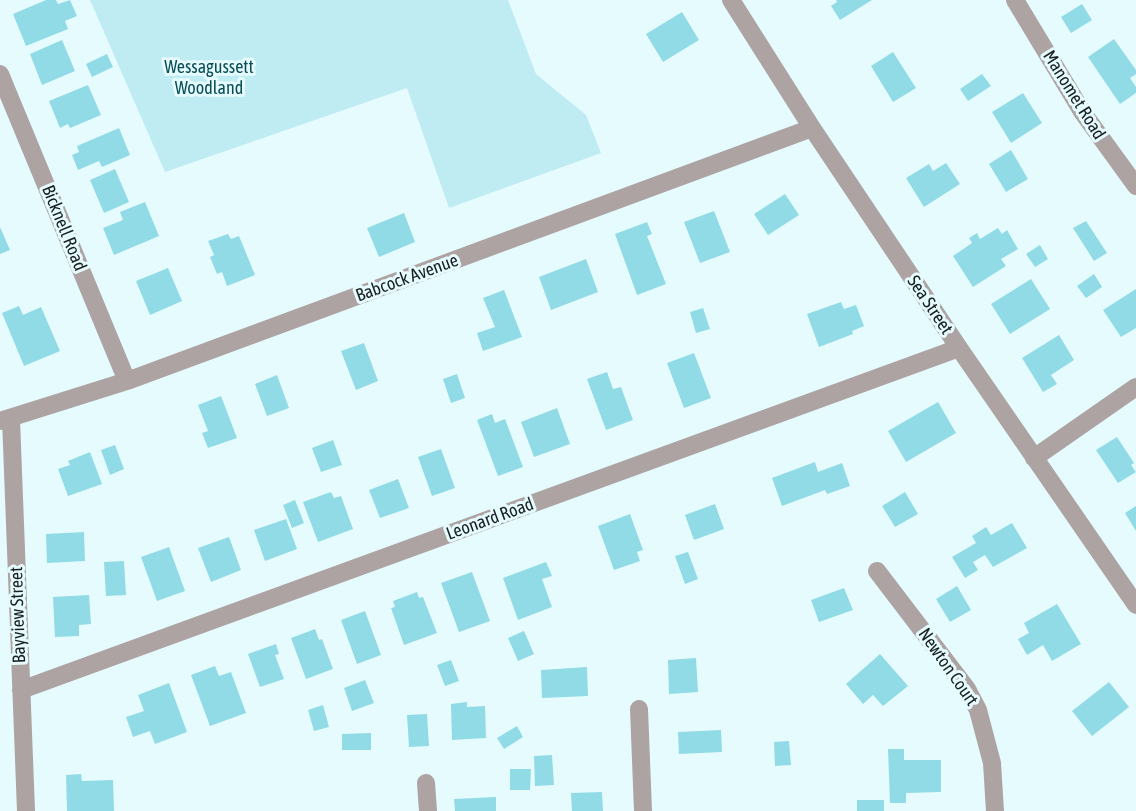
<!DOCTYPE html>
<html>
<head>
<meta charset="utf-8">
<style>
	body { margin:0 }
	canvas { display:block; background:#e6fbfe }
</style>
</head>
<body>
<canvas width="1136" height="811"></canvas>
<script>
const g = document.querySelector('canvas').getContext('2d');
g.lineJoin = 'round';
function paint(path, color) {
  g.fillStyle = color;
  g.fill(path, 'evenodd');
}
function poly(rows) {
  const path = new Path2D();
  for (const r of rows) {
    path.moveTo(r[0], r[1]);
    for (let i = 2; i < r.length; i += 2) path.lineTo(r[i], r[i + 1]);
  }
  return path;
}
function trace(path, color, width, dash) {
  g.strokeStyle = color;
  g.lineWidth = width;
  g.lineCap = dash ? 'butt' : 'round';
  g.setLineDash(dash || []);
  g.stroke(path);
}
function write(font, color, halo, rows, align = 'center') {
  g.font = font + ' "Asap Condensed",sans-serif';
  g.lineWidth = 6;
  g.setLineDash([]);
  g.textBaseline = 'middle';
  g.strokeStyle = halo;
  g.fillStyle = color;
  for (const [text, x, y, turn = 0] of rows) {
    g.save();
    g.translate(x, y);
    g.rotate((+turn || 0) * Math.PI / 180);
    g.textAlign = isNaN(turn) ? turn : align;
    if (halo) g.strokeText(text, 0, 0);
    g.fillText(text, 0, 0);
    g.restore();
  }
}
const green = poly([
	[90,0,508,0,536,74,586,115,601,153,449,208,407,88,165,172]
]);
const building = poly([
	[46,0,56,0,58,4,70,0,77,16,65,21,68,29,26,46,13,14],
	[836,0,872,0,840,20,831,6,837,2],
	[1082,4,1092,20,1071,33,1061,17],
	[682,12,699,40,663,62,646,34],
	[1114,39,1136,70,1136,74,1130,78,1136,87,1136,93,1120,104,1088,57],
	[62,40,75,71,42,85,30,54],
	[893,52,916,88,893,102,871,66],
	[107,54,113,67,92,77,86,64],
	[982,74,991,86,968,101,960,89],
	[88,85,101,115,70,128,68,124,60,128,49,101],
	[1023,93,1042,123,1011,143,992,112],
	[119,128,130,155,102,167,99,161,78,170,72,155,79,152,77,146],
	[1011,150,1028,179,1006,192,989,164],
	[946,163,960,184,924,207,906,178,929,164,933,171],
	[115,169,129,202,104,213,90,180],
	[785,194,799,215,768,235,754,214],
	[145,202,159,236,114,255,103,228,123,220,120,212],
	[714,211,730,252,700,263,684,222],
	[404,213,415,242,379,257,367,228],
	[1086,221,1107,253,1094,261,1073,228],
	[647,222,652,234,647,236,666,284,637,295,615,234],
	[0,227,10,250,0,254],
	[998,228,1002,234,1007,230,1018,249,1001,259,1006,266,973,287,953,256,972,243,969,238,977,233,980,239],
	[228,234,231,239,239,236,255,275,227,286,222,272,217,274,210,257,214,255,208,241],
	[1040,245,1048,259,1035,267,1026,254],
	[586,259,598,292,551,310,539,277],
	[168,268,182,301,150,315,136,281],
	[1094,274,1102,287,1086,298,1077,286],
	[1031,279,1050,309,1010,334,991,304],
	[1136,289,1136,328,1121,337,1103,310],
	[504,290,522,337,483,351,477,333,495,327,483,298],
	[841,302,844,309,856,305,864,326,852,331,853,334,819,347,807,314],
	[19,306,23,315,41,307,60,351,24,366,2,313],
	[703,308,710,329,696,333,690,312],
	[1059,335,1074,360,1051,375,1057,384,1043,392,1022,358],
	[364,343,378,381,356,390,341,351],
	[694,353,711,398,684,408,667,363],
	[607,372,613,389,621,387,633,420,606,430,587,379],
	[457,374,465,398,451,403,443,379],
	[277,375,289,408,267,416,255,384],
	[221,396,237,438,208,448,202,433,208,431,198,405],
	[938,402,956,433,906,462,888,431],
	[557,408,570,444,534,457,521,422],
	[492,414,495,423,505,419,523,467,498,476,477,420],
	[1117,437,1134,463,1131,465,1136,472,1118,483,1096,450],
	[333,440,342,465,321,472,312,448],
	[115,445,124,469,110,475,101,450],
	[441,449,455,488,432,496,418,457],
	[90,452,102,484,68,496,58,469,70,465,68,461],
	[815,462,818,472,842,463,850,486,827,494,825,490,782,506,772,478],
	[398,479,409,508,380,518,369,490],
	[331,492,334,498,341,496,353,529,318,542,303,502],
	[905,492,918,514,895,527,882,506],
	[295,500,304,523,292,528,283,505],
	[715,504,724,529,694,540,685,515],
	[1136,506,1136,531,1125,513],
	[630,514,643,550,637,552,640,561,614,570,598,526],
	[286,519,297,549,265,561,254,530],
	[1012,523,1027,548,993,567,985,555,973,562,978,570,965,578,952,557,976,543,972,536,986,527,991,535],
	[84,532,85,561,47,563,46,534],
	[229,537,241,570,211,582,198,548],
	[169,547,185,591,157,601,141,557],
	[688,552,698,579,685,584,675,556],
	[124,561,126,595,106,596,104,562],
	[546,562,552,576,542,579,552,607,518,620,503,578],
	[472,572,490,621,459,632,441,583],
	[957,586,971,610,950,622,936,599],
	[844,588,853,610,819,622,811,600],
	[417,592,419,598,423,597,437,633,404,645,391,608,395,607,393,601],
	[89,595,91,624,79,625,79,636,55,637,53,597],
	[1057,604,1081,644,1052,661,1043,645,1027,655,1018,639,1029,633,1024,623],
	[365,611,381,655,357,664,341,620],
	[315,629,319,640,322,639,333,669,306,679,291,638],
	[524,631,534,654,518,661,508,638],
	[276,644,279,654,275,655,284,679,260,687,248,654],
	[880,654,908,686,883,706,873,695,863,704,846,684],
	[696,658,698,692,669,694,668,660],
	[451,660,459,681,445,686,437,665],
	[215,666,219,676,231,672,246,713,210,726,191,675],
	[587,667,588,696,542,698,541,670],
	[365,680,374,703,352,711,344,688],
	[1109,682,1129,707,1092,736,1072,711],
	[169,683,187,732,155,744,150,731,133,737,126,717,144,711,138,695],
	[467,702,467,707,485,706,486,738,452,740,451,704],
	[323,705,329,727,314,731,308,710],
	[427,714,429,746,409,747,407,715],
	[517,726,523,737,504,749,497,738],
	[721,730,722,752,679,754,678,732],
	[371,733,371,750,342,750,342,734],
	[789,741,791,765,775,766,774,742],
	[888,749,904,749,904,760,941,760,941,792,906,793,906,803,890,803],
	[552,755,554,785,535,786,534,756],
	[510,769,531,769,530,790,510,790],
	[81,774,82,781,113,780,114,811,67,811,66,775],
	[602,792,603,811,572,811,571,793],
	[496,797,496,811,455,811,454,799],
	[857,800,884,800,884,811,857,811]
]);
const minor = poly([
	[731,0,812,128,959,348,1136,605],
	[1015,0,1083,113,1136,186],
	[0,74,127,381],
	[11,419,26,811],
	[0,421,127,381,812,128],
	[1034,458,1136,387],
	[877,571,967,689,978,710,992,763,995,811],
	[21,690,959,348],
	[639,709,643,811],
	[426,783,428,811]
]);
const parkNames = [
	["Wessagussett",209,67],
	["Woodland",209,88]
];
const streetNames = [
	["Manomet Road",1074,95,58],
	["Bicknell Road",64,228,68],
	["Babcock Avenue",407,278,-20],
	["Sea Street",930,305,56],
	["Leonard Road",490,519,-20],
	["Bayview Street",18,615,-92],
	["Newton Court",948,667,55]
];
paint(green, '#bfebf2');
paint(building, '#91dbe6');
trace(minor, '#aca3a2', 18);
write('18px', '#094d56', '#e6fbfe', parkNames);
write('18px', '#192022', '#e6fbfe', streetNames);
</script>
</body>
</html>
